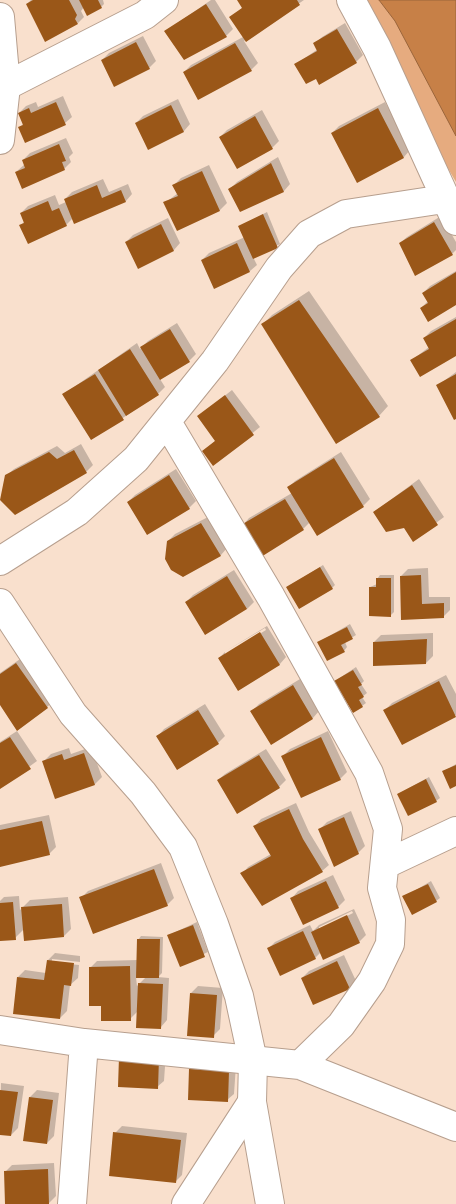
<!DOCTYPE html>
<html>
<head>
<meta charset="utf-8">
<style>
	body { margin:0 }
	canvas { display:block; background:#f9e0cd }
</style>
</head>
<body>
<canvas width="456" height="1204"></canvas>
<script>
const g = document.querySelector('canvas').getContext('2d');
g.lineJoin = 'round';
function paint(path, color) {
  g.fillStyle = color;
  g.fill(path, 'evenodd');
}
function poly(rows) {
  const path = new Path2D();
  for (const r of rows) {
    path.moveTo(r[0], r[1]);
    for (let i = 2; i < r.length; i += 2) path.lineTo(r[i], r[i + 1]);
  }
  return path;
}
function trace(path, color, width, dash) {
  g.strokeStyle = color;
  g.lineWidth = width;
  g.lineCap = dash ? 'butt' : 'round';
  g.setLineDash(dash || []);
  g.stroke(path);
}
const green = poly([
	[349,0,456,0,456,182]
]);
const water = poly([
	[379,0,456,0,456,136,395,21,379,0]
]);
const shadow = poly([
	[31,0,103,0,104,4,101,7,84,7,81,11,84,17,78,23,27,4],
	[211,0,215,0,233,29,226,36,166,31],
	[238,0,304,0,244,41,258,63,251,70,184,72,191,65,243,37,231,18,243,7],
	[345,23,363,55,356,62,317,77,296,64,318,49,315,44,322,37],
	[143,36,156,61,149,68,102,60,109,53],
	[63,96,72,117,65,123,20,127,24,123,19,113,26,106,36,102,38,107],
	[178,99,190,124,184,131,149,148,136,123,143,116],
	[385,102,410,150,404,157,358,181,332,133,339,126],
	[262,110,279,141,272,148,237,167,220,137,227,130],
	[66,138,73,153,69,157,71,162,64,169,16,172,25,164,23,160,30,153],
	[278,157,290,184,284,191,241,211,230,189,237,182],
	[209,165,227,203,220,210,177,229,165,203,178,193,174,185,181,178],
	[103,179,109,192,128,184,132,194,126,201,73,218,66,225,21,225,25,221,21,213,28,206,55,195,59,205,66,202,65,199,72,192],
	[267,212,280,244,253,257,257,265,250,271,202,260,209,253,245,237,240,226],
	[441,216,456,242,456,250,452,254,400,243,407,237],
	[168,218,180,243,174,250,139,267,126,242,133,235],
	[456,271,456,304,421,308,428,301,423,293,430,286],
	[309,291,388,406,379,416,336,442,263,324,272,315],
	[456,317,456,355,412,360,429,347,424,338,431,331],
	[177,323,196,354,189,361,160,379,165,387,158,394,92,439,64,394,137,343,140,349,148,341],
	[456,372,456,418,437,386],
	[232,390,260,427,214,464,204,451,216,440,199,416],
	[81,444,93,465,86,472,6,476,14,469,57,446,65,453],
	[341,452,370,499,363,506,318,534,310,522,303,529,243,525,249,518,292,493,289,487,295,481],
	[176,469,196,501,189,508,128,502,135,495],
	[419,479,444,517,413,540,404,527,374,512],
	[208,517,227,548,221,555,183,575,168,541,175,534],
	[323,565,335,585,332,588,288,587],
	[428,568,429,597,450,597,450,610,443,617,402,618,401,576,408,569],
	[234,570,254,602,247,609,186,602,193,595],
	[380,575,394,575,394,612,390,616,370,587,377,584,377,579],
	[350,624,356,635,345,642,347,647,344,651,319,642],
	[267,626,286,657,280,664,239,689,219,658,225,652,225,655,266,630,265,628,226,651],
	[433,633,433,656,426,663,374,642,381,635],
	[23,657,54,701,47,707,0,703,0,673],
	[356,667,364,681,361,684,367,693,362,697,366,703,362,706,335,681],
	[446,675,456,694,456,715,402,743,385,710,392,703],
	[300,679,319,711,313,718,271,743,252,711,259,704],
	[205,704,225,736,218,743,177,768,158,736,164,729],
	[17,731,37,761,0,788,0,742],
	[328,731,347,772,340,779,283,756,290,749],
	[91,747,102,777,95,784,56,797,44,761,51,754,69,748,71,754],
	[266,749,286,780,279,787,218,780,225,774],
	[456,764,456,785,444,771],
	[429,777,440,798,436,801,398,794],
	[296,803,309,832,329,865,322,871,242,874,248,867,271,854,255,826,261,819],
	[351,811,365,846,358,853,320,829,327,822],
	[49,815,56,847,49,854,0,865,0,825],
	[161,863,174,898,167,905,81,898,88,891],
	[333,875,345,900,338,907,292,898,298,891],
	[431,881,440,898,436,901,404,897],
	[19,896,20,910,30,900,68,897,71,929,64,936,24,929,15,938,0,940,0,901,4,897],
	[354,909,366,935,359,942,321,952,315,958,268,949,275,942,310,925,313,931,319,925],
	[352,911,353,913,319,930,319,927],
	[197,922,208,952,180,965,169,935],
	[141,936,163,937,162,973,158,977,169,978,167,1020,161,1027,138,1011,130,1019,102,1004,90,968,97,961,138,960,138,940],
	[136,977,146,977,137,986],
	[55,953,80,956,80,962,52,959,52,962,79,965,78,978,70,985,67,1011,60,1018,18,977,25,970,46,973,48,960],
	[344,955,356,981,349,988,302,978,309,971],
	[198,986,223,988,220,1029,213,1036,191,993],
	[166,1052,164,1081,157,1087,119,1086],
	[198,1063,236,1065,234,1094,227,1100,191,1070],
	[1,1083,24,1086,18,1128,11,1135,0,1134],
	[37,1090,59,1093,54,1136,47,1143,25,1140,30,1097],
	[122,1126,187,1133,182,1175,175,1182,115,1133],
	[54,1163,56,1196,49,1203,7,1204,5,1172,12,1165]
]);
const building = poly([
	[33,0,69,0,77,15,75,19,78,24,45,42,26,4],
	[79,0,98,0,102,8,87,16],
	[237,0,297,0,300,5,246,42,229,17,242,8],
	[206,4,227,37,184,60,164,31],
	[337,29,357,63,319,85,316,79,306,84,294,64,317,51,313,43],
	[136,42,150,69,114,87,101,60],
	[235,43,252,71,198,100,183,72],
	[56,102,66,125,25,143,18,127,23,125,18,113,29,108,31,113],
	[171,105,184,132,148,150,135,123],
	[378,108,404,158,357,183,331,133],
	[255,116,273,149,237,169,219,137],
	[59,144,66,161,62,162,65,170,22,189,15,172,25,168,22,160],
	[271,163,284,192,240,212,228,189],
	[202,171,220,211,177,231,163,202,178,196,172,185],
	[97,185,102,198,121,190,126,202,74,224,64,199],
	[48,201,52,211,59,208,67,226,28,244,19,225,24,223,20,213],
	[263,214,278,248,253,259,238,226],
	[434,222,453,255,415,276,399,243],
	[161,224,174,251,138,269,125,242],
	[237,243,250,272,214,289,201,260],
	[456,272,456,305,428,322,420,308,428,303,422,293],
	[299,300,380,417,336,444,261,324],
	[456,319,456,356,420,377,410,360,429,349,423,338],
	[170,329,190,362,160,380,140,347],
	[130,349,159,395,126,416,98,370],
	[95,374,124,420,91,440,62,394],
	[456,374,456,419,454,420,436,385],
	[225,395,254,435,213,466,202,451,215,441,197,416],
	[74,450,87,473,15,515,0,500,5,475,49,452,57,459],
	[334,458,364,507,317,536,287,487],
	[169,475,190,509,147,535,127,502],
	[412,485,438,525,413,542,404,528,386,532,373,512],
	[285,499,304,530,261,557,241,525],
	[201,523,221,556,183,577,171,570,165,559,167,541],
	[320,567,333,589,299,609,286,587],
	[421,575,422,604,444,603,444,618,401,620,400,576],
	[227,576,247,609,205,635,185,602],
	[376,578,391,578,391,617,369,616,369,587,376,587],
	[347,627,353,639,341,645,345,652,327,661,317,642],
	[260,632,280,665,238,691,218,658],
	[427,639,426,664,373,666,373,642],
	[16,663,48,708,17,731,0,705,0,674],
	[353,670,362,685,358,687,364,697,359,700,363,707,353,713,334,681],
	[439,681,456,717,402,745,383,710],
	[293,685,313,719,271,745,250,711],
	[198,710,219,744,177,770,156,736],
	[10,737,31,769,0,789,0,743],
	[321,737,341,780,301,798,281,756],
	[84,753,95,785,55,799,42,761,62,754,64,760],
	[259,755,280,788,237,814,217,780],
	[456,765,456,786,450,789,442,771],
	[426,779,437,802,408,816,397,794],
	[289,809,303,839,323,872,262,906,240,873,271,856,253,826],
	[344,817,359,854,334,867,318,829],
	[42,821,50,855,0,867,0,830],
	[154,869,168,906,93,934,79,897],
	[326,881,339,908,303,925,290,898],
	[428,884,437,902,412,915,402,896],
	[13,902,16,940,0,941,0,903],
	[62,904,64,937,24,941,21,907],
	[347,915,360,943,323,960,311,932],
	[193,925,205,957,180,967,167,935],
	[303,931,316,959,280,976,267,948],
	[137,939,160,939,159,978,136,978],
	[47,960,74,963,71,986,64,985,60,1019,13,1014,17,977,44,980],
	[337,961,350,989,313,1005,301,978],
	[130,966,131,1021,101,1021,101,1006,89,1006,89,967],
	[138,983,163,984,161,1029,136,1028],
	[190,993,217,995,214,1038,187,1036],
	[119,1057,159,1058,158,1089,118,1087],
	[189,1069,229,1071,228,1102,188,1100],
	[0,1090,18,1092,11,1136,0,1135],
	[29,1097,53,1100,47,1144,23,1141],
	[113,1132,181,1140,176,1183,109,1176],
	[48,1169,49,1204,5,1204,4,1171]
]);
const minor = poly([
	[351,0,377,48,456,221],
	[6,86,145,15,164,0],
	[167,422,271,597,369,773,388,829,382,888,391,920,390,944,372,981,341,1025,300,1065],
	[0,561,77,512,136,459,215,361,279,268,309,234,346,214,444,199],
	[386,864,456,831],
	[0,1030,84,1043,300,1065,456,1127],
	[72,1204,84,1043],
	[186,1204,252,1102]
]);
const tertiary = poly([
	[0,17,6,86,0,140],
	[0,603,73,714,143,793,183,847,214,924,239,996,253,1061,252,1102,270,1204]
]);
paint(green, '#e6ab7f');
paint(water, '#c78047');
trace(water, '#9a653b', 1);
paint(shadow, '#0003');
paint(building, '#9a5718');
trace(minor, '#b79f8e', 30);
trace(tertiary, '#b79f8e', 30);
trace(minor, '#fff', 28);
trace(tertiary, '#fff', 28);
</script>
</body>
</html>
